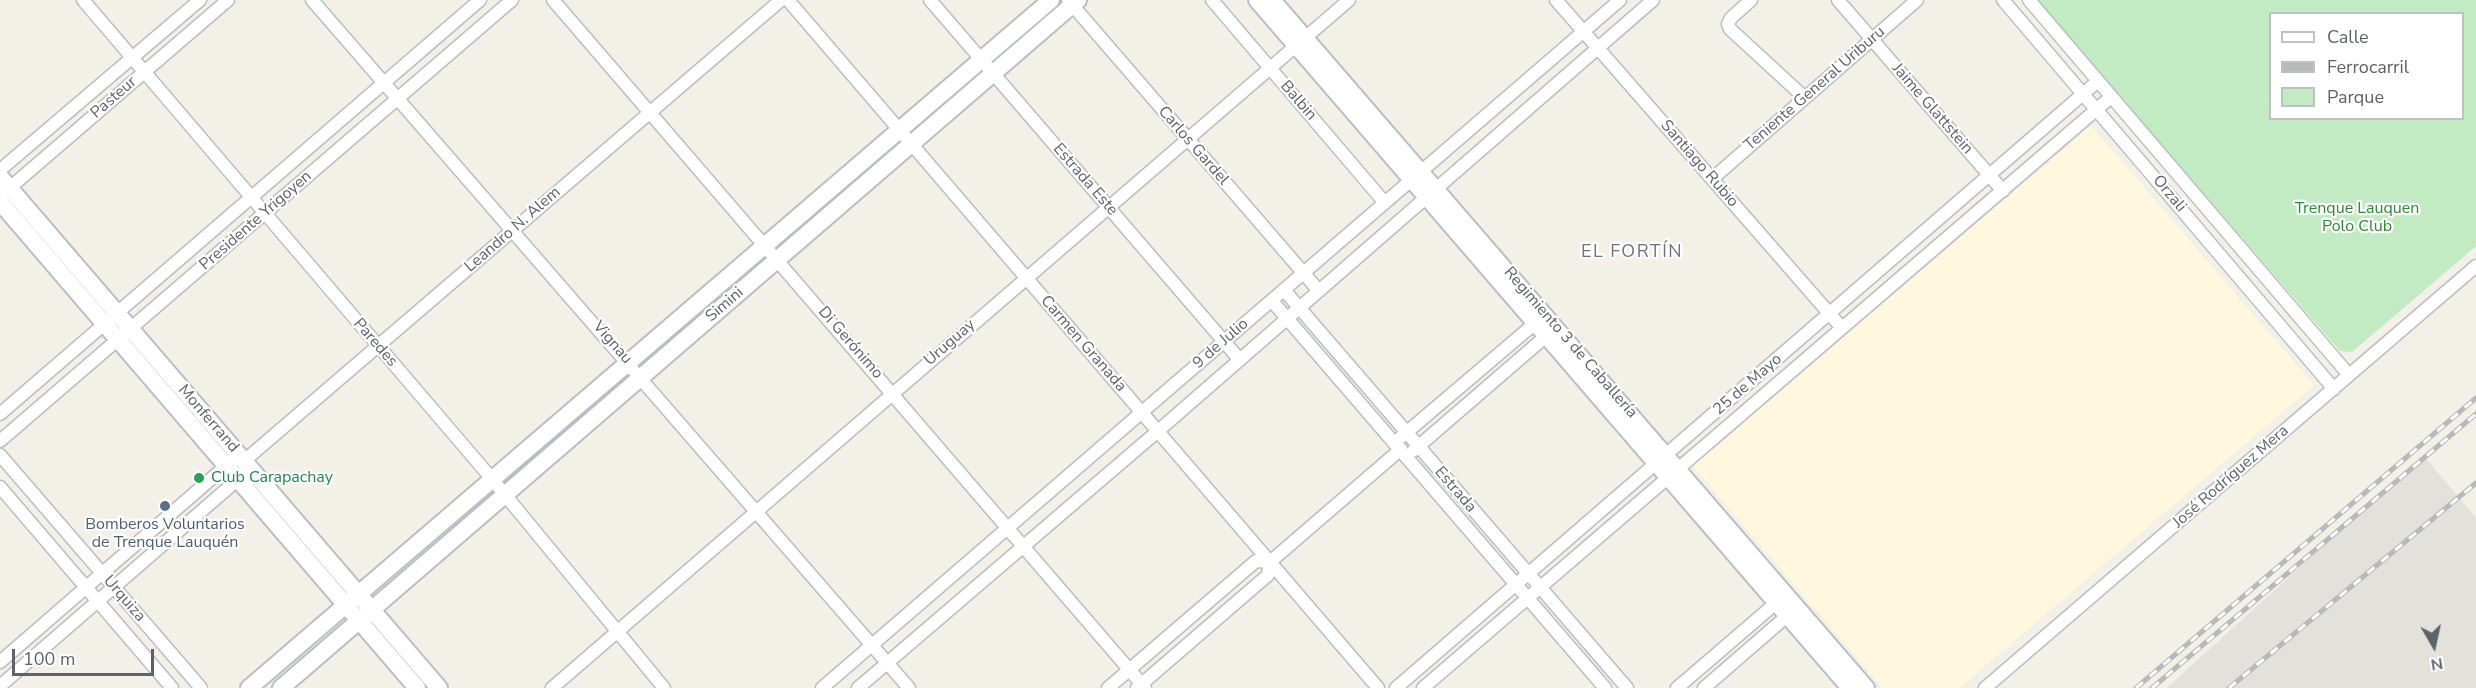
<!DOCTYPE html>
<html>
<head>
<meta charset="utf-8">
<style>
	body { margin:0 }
	#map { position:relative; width:2476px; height:688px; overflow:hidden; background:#f2f0e7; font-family:"Nunito Sans",sans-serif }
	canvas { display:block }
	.legend { position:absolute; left:2269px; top:12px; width:195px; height:108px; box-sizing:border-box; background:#fff; border:2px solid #bfc1c3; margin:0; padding:8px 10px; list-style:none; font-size:18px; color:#5e6369 }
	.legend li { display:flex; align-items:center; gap:12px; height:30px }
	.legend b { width:30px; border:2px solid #bfc1c3 }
	.north { position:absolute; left:2404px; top:616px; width:60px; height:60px; -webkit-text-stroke:4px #fff; paint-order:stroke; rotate:171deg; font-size:16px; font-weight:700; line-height:24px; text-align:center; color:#5e6369 }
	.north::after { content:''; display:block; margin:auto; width:21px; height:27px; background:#5e6369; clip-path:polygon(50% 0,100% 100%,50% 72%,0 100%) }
	.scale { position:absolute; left:12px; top:649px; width:142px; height:27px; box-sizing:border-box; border:3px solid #5e6369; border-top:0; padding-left:8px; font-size:18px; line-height:21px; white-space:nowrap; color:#5e6369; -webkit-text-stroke:4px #fff; paint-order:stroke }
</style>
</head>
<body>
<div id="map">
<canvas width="2476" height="688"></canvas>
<ul class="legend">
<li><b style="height:8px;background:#fff"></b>Calle</li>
<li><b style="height:8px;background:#b8b9ba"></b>Ferrocarril</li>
<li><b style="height:16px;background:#c2ebc3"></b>Parque</li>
</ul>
<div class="north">N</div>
<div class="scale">100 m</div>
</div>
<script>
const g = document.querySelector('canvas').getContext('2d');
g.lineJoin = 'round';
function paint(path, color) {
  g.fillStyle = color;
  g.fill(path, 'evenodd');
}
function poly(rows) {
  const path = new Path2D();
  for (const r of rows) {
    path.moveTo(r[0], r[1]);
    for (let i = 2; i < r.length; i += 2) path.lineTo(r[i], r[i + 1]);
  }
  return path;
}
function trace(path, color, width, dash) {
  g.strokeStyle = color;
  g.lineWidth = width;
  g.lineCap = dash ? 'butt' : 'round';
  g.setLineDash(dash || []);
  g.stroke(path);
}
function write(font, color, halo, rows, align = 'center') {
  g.font = font + ' "Nunito Sans",sans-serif';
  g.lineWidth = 4.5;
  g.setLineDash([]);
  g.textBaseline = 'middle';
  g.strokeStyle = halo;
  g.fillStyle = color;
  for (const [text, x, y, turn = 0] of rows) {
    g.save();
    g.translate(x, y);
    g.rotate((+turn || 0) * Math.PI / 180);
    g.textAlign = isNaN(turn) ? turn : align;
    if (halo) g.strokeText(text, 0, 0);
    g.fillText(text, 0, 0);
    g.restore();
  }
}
const commercial = poly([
	[2091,126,2314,385,1959,688,1883,688,1693,466]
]);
const industrial = poly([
	[2423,455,2476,518,2476,688,2167,688]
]);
const green = poly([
	[2036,0,2476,0,2476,246,2352,352,2340,351],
	[2270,14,2462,14,2462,118,2270,118]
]);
const street = poly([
	[83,0,492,479,664,688],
	[312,0,909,688],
	[553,0,1145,688],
	[788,0,1378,688],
	[930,0,1240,360],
	[1068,0,1319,291],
	[1212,0,1385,203],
	[1556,0,1842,328],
	[1751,0,1731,18,1728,24,1730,29,1805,98],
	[1838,0,2003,191],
	[2003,0,2334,389],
	[2029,0,2349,375],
	[0,170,200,0],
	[1712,179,1917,0],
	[5,192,228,0],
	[1284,290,1627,688],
	[1272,301,1605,688],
	[0,414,480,0],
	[1400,438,1540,319],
	[0,441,512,0],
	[1413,451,1552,331],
	[0,455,201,688],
	[0,487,172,688],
	[0,662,234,459,244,461,781,0],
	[0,686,243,475],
	[552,688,1349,0],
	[822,688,1620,0],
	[858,688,1158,431,1653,0],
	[1108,688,1256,561,1270,562],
	[1137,688,1268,575,1270,562,1401,449],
	[1396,688,2098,81],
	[1423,688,2111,97],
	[1677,688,1783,597],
	[1704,688,1794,610],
	[1985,688,2476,266]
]);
const secondary = poly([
	[1257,0,1850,688],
	[1272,0,1866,688],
	[0,177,439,688],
	[0,202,417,688],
	[249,688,1051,0],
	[281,688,1078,0]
]);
const rail = poly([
	[2136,688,2476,398],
	[2152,688,2476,414],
	[2229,688,2476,483]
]);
const markers = [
	[199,478,6,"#2e9e5b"],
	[165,506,6,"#5c6f8a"]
];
const streetNames = [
	["Teniente General Uriburu",1815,89,-41],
	["Pasteur",114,98,-41],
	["Balbin",1298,101,49],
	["Jaime Glattstein",1932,109,49],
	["Carlos Gardel",1193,146,49],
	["Santiago Rubio",1699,164,49],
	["Estrada Este",1085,180,49],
	["Orzali",2169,194,50],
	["Presidente Yrigoyen",256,221,-41],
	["Leandro N. Alem",513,230,-41],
	["Simini",725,305,-41],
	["Paredes",375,343,49],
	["Vignau",612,343,49],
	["Di Gerónimo",850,343,49],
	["Uruguay",950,343,-41],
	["Regimiento 3 de Caballería",1570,343,49],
	["Carmen Granada",1083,344,49],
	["9 de Julio",1221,344,-41],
	["25 de Mayo",1748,385,-41],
	["Monferrand",208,419,49],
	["José Rodríguez Mera",2231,477,-41],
	["Estrada",1455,490,49],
	["Urquiza",124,599,49]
];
const parkNames = [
	["Trenque Lauquen",2357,209],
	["Polo Club",2357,227]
];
const leisureNames = [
	["Club Carapachay",211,478]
];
const serviceNames = [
	["Bomberos Voluntarios",165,525],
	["de Trenque Lauquén",165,543]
];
const neighbourhoodNames = [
	["EL FORTÍN",1632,253]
];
paint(commercial, '#fff8df');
paint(industrial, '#e2e1db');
paint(green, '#c2ebc3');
trace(street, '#babdc1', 15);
trace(secondary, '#babec4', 20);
trace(street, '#fff', 12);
trace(secondary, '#fff', 16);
trace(rail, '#b8b9ba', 5);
trace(rail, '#fff', 3, [9]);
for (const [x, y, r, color] of markers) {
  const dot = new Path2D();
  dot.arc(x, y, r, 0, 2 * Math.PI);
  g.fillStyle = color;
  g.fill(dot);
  trace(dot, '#fff', 2);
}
write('16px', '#5e6369', '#fff', streetNames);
write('16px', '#2f8734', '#fff', parkNames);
write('16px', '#27864d', '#fff', leisureNames, 'left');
write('16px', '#4e5e75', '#fff', serviceNames);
g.letterSpacing = '1.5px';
write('18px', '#6f757b', '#fff', neighbourhoodNames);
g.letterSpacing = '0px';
</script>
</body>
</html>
